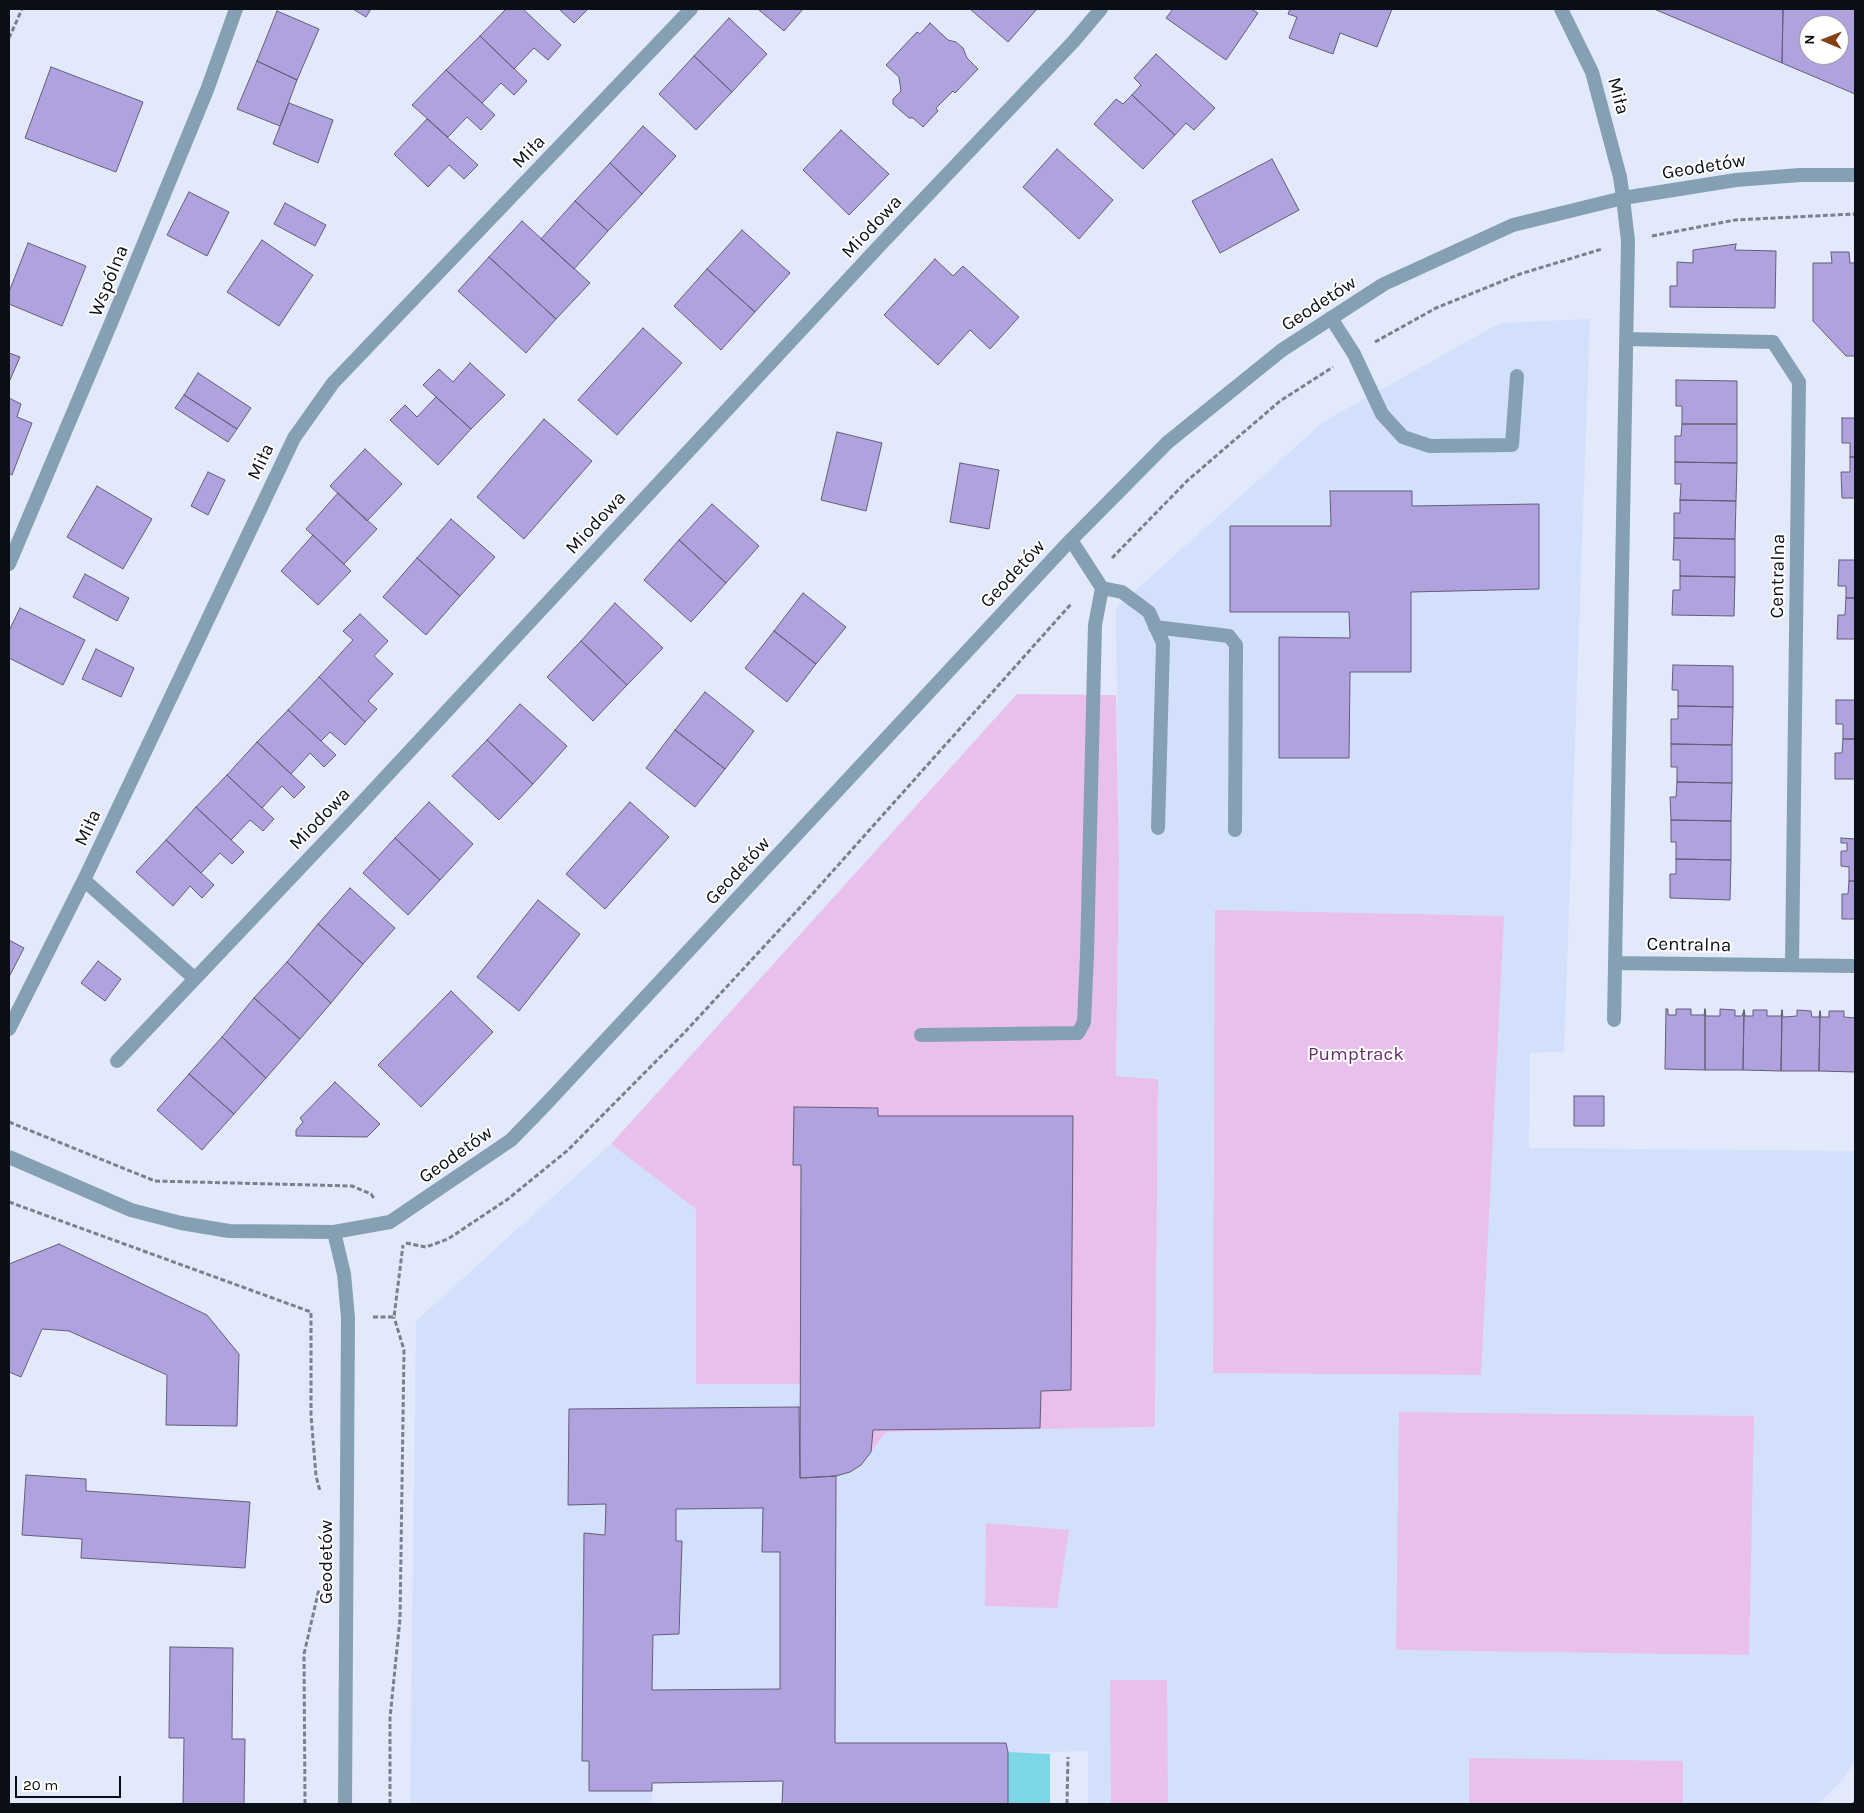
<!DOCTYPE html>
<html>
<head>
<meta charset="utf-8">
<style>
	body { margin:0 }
	#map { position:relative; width:1864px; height:1813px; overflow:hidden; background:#e1e9fa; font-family:Karla,sans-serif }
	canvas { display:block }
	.frame { position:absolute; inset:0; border:10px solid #0a0e17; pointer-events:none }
	.north { position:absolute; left:1799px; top:15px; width:50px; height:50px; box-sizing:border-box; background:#fff; border:1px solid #9d9fa2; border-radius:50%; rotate:271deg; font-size:14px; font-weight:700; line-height:20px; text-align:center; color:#0a0e17 }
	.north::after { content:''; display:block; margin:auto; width:18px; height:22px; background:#834012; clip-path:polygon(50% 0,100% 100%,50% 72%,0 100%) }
	.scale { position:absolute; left:15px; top:1776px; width:106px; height:22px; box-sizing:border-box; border:2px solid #0a0e17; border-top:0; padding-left:6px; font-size:15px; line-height:18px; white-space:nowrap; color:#0a0e17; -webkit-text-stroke:4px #fff; paint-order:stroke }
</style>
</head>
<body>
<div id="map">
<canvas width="1864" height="1813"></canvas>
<div class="frame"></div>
<div class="north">N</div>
<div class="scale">20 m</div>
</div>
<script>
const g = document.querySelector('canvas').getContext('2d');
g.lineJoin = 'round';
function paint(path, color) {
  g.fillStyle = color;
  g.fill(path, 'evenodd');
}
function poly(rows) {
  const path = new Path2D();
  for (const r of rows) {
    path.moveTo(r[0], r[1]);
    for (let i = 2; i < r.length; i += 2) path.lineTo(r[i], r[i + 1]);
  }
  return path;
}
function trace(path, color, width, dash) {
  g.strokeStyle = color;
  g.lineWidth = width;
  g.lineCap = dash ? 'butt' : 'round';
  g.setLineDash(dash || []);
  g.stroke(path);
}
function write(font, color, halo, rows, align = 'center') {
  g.font = font + ' Karla,sans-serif';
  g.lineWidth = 4;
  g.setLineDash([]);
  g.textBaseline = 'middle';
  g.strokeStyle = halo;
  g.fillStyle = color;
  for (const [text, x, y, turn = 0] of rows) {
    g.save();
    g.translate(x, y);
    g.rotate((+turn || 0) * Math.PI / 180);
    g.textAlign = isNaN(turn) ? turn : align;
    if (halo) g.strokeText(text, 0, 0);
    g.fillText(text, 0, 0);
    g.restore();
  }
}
const built = poly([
	[1590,319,1564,1052,1530,1053,1529,1148,1855,1151,1855,1761,1843,1779,1818,1804,1088,1804,1088,1751,1008,1753,1008,1804,782,1804,782,1781,652,1783,652,1804,410,1804,416,1321,611,1144,696,1209,696,1384,800,1384,800,1478,871,1452,886,1432,1155,1427,1158,1079,1116,1076,1119,858,1116,608,1323,422,1500,323]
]);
const green = poly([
	[1017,694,1116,695,1119,858,1116,1076,1158,1079,1155,1427,886,1432,871,1452,850,1472,836,1476,800,1478,800,1384,696,1384,696,1209,611,1144],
	[1215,910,1504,916,1481,1375,1213,1373],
	[1399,1412,1754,1416,1749,1655,1396,1650],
	[986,1523,1069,1530,1057,1608,985,1606],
	[1110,1680,1167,1680,1168,1804,1111,1804],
	[1469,1758,1683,1761,1683,1804,1469,1804]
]);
const water = poly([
	[1008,1752,1050,1754,1050,1804,1008,1804]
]);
const building = poly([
	[353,9,371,9,366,17,353,9],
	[506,9,523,9,561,45,548,60,534,48,514,69,480,36,506,9],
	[559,9,588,9,574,23,559,9],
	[758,9,803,9,784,31,758,9],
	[970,9,1037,9,1008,42,970,9],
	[1173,9,1251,9,1258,13,1226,60,1166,18,1173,9],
	[1290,9,1392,9,1377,47,1340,33,1333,54,1289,38,1297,17,1288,14,1290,9],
	[1654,9,1783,9,1782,63,1654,9],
	[1783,9,1855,9,1855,94,1782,63,1783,9],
	[1809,25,1839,25,1839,55,1809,55,1809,25],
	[277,11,319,29,297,80,257,61,277,11],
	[729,18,767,54,732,92,694,56,729,18],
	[930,23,948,40,956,42,963,48,967,58,978,69,955,93,953,91,936,108,938,111,923,127,913,118,909,118,893,104,893,99,901,91,899,77,886,65,917,32,920,34,930,23],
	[480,36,527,81,514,95,501,83,482,103,446,70,480,36],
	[1156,54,1215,108,1194,130,1186,123,1175,135,1132,95,1141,85,1134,78,1156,54],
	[694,56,732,92,696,130,659,94,694,56],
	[257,61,297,80,280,126,237,109,257,61],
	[51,67,143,102,116,172,25,138,51,67],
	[446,70,495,115,481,130,467,117,448,137,412,105,446,70],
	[1132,95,1175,135,1143,169,1094,124,1116,99,1123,104,1132,95],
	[289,103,333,120,318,163,273,144,289,103],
	[427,119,478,165,464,179,449,165,428,187,394,154,427,119],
	[643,126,676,156,642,194,610,163,643,126],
	[841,130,889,174,849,215,803,170,841,130],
	[1057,149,1113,200,1079,239,1023,187,1057,149],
	[1272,159,1299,210,1220,253,1192,201,1272,159],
	[610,163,642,194,608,231,575,201,610,163],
	[189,192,229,212,207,256,167,235,189,192],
	[575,201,608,231,574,269,541,239,575,201],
	[285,203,326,225,315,246,274,224,285,203],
	[522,221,590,283,556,319,489,257,522,221],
	[742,230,790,273,755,312,707,269,742,230],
	[262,240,313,275,279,326,227,292,262,240],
	[28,243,86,266,62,326,9,304,9,292,28,243],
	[1736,244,1735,250,1776,251,1775,308,1670,307,1670,286,1677,286,1677,262,1693,263,1693,250,1736,244],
	[1831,252,1849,252,1850,263,1855,263,1855,356,1846,356,1813,321,1813,263,1832,263,1831,252],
	[489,257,556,319,526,353,458,291,489,257],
	[935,259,953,276,963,266,1019,317,990,349,970,330,938,365,884,315,935,259],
	[707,269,755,312,721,350,674,306,707,269],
	[643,328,682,363,617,435,578,400,643,328],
	[9,353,20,357,10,380,9,379,9,353],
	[470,363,505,395,471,429,423,385,439,369,453,382,470,363],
	[198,373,251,408,237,429,184,395,198,373],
	[1676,380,1737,381,1737,424,1682,424,1682,406,1676,406,1676,380],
	[184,395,237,429,228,442,175,408,184,395],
	[436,397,471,429,438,465,390,420,405,405,417,417,436,397],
	[9,398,21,404,17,417,32,423,12,475,9,473,9,398],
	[1842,418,1855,418,1855,457,1850,457,1850,443,1842,443,1842,418],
	[544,419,592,461,524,539,477,497,544,419],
	[1682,424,1737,424,1737,463,1675,462,1675,436,1681,436,1682,424],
	[837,432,882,443,866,511,821,500,837,432],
	[365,449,402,484,367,521,330,486,365,449],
	[1850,457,1855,457,1855,498,1842,498,1841,472,1850,472,1850,457],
	[1675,462,1737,463,1736,501,1680,500,1681,484,1675,484,1675,462],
	[960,463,999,470,989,529,950,522,960,463],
	[208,472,225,480,208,515,191,506,208,472],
	[97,486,152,519,123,569,67,537,97,486],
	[1330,491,1412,491,1412,506,1539,504,1539,589,1411,592,1411,672,1350,672,1349,758,1279,758,1279,637,1350,638,1349,612,1230,612,1230,526,1331,526,1330,491],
	[338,493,377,529,344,564,306,529,338,493],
	[1680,500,1736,501,1735,539,1674,538,1674,513,1680,513,1680,500],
	[712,504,759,546,726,583,679,540,712,504],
	[451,519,495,557,460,596,417,558,451,519],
	[313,535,351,571,318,605,281,571,313,535],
	[1674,538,1735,539,1735,577,1680,576,1680,560,1673,560,1674,538],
	[679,540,726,583,691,622,644,580,679,540],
	[417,558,460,596,426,635,383,597,417,558],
	[1839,560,1855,560,1855,598,1846,598,1846,586,1838,586,1839,560],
	[85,574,129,598,117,621,73,597,85,574],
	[1680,576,1735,577,1734,616,1672,615,1673,590,1680,590,1680,576],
	[803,593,846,627,816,664,774,631,803,593],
	[1846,598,1855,598,1855,639,1837,639,1838,615,1845,615,1846,598],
	[615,603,663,648,627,685,581,641,615,603],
	[20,608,85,640,63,685,9,658,9,631,20,608],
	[360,614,388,641,374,656,393,674,368,701,377,709,365,722,319,677,353,640,343,631,360,614],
	[774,631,816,664,787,702,745,668,774,631],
	[581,641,627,685,593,721,547,677,581,641],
	[96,649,134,668,121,697,82,679,96,649],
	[1673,665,1733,666,1733,707,1678,706,1678,690,1672,690,1673,665],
	[319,677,365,722,345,745,330,732,321,741,288,710,319,677],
	[705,692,754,731,725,769,675,730,705,692],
	[1836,700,1855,700,1855,739,1843,739,1843,724,1836,724,1836,700],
	[520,704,567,746,533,784,487,740,520,704],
	[1678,706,1733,707,1732,745,1671,744,1671,719,1678,719,1678,706],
	[288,710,336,755,324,767,310,753,291,774,257,742,288,710],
	[675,730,725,769,695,807,646,768,675,730],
	[1843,739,1855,739,1855,779,1835,779,1835,753,1842,753,1843,739],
	[487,740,533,784,499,820,452,776,487,740],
	[257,742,305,787,294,798,282,786,262,808,227,775,257,742],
	[1671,744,1732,745,1732,783,1677,782,1677,767,1671,767,1671,744],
	[227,775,274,819,263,831,250,820,231,840,196,807,227,775],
	[1677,782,1732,783,1731,821,1671,820,1670,797,1676,797,1677,782],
	[429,802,473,844,440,880,395,838,429,802],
	[630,802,669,837,605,909,566,874,630,802],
	[196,807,244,852,232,864,220,853,201,873,166,840,196,807],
	[1671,820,1731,821,1731,860,1676,859,1676,842,1671,842,1671,820],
	[395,838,440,880,408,915,363,873,395,838],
	[1841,838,1855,839,1855,881,1849,881,1849,867,1841,866,1841,851,1847,851,1847,843,1841,843,1841,838],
	[166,840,214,885,202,898,190,886,173,906,136,872,166,840],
	[1676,859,1731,860,1730,900,1670,898,1670,874,1676,874,1676,859],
	[1849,881,1855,881,1855,919,1842,919,1842,894,1848,894,1849,881],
	[350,888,395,928,363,964,318,924,350,888],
	[538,900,580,934,519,1011,477,977,538,900],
	[318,924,363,964,331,1003,287,962,318,924],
	[9,940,24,948,9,977,9,940],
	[98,961,121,979,105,1001,81,983,98,961],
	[287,962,331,1003,300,1039,254,998,287,962],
	[451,991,493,1032,421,1107,378,1065,451,991],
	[254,998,300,1039,266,1078,222,1037,254,998],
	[1666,1009,1668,1009,1668,1015,1676,1015,1676,1009,1691,1009,1691,1015,1704,1015,1705,1009,1705,1070,1665,1069,1666,1009],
	[1705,1009,1706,1016,1720,1016,1720,1009,1735,1010,1735,1016,1742,1016,1744,1010,1743,1070,1705,1070,1705,1009],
	[1744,1010,1745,1016,1753,1016,1753,1010,1767,1010,1767,1016,1781,1016,1782,1010,1781,1071,1743,1070,1744,1010],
	[1782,1010,1783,1017,1797,1016,1797,1010,1811,1011,1812,1017,1819,1017,1820,1011,1819,1071,1781,1071,1782,1010],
	[1820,1011,1821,1017,1829,1017,1829,1011,1844,1011,1844,1017,1855,1018,1855,1072,1819,1071,1820,1011],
	[222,1037,266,1078,234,1114,189,1074,222,1037],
	[189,1074,234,1114,202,1150,157,1110,189,1074],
	[335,1082,380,1124,367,1137,296,1136,296,1130,303,1122,300,1118,335,1082],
	[1574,1096,1604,1096,1604,1126,1574,1126,1574,1096],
	[794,1107,878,1108,878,1116,1073,1116,1071,1390,1041,1391,1040,1428,873,1430,871,1452,861,1465,850,1472,836,1476,800,1478,801,1165,793,1165,794,1107],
	[59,1244,207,1315,239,1354,237,1426,166,1425,167,1375,69,1331,42,1329,21,1377,9,1372,9,1264,59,1244],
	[799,1407,800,1478,836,1476,835,1743,1006,1743,1008,1752,1008,1804,782,1804,783,1781,652,1783,652,1791,589,1791,589,1761,582,1761,584,1533,605,1535,606,1504,568,1505,569,1409,799,1407],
	[763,1508,762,1552,780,1552,780,1689,652,1690,653,1635,679,1634,682,1541,676,1541,676,1509,763,1508],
	[26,1475,86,1479,86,1491,250,1502,245,1568,81,1558,82,1539,22,1535,26,1475],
	[170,1647,233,1648,232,1739,245,1739,244,1804,183,1804,184,1738,169,1738,170,1647]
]);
const path = poly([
	[9,38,22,9],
	[1652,236,1735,220,1855,214],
	[1375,342,1436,308,1520,274,1602,249],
	[1112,558,1188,480,1280,401,1333,367],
	[9,1122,155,1181,352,1186,371,1194,375,1200],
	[9,1202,311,1312,311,1415,316,1476,320,1491],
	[406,1243,426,1247,448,1239,508,1199,568,1150,684,1033,807,900,1071,604],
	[373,1317,394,1317,403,1245],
	[305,1804,304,1654,319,1589],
	[390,1804,390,1718,400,1619,404,1350,394,1317],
	[1067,1804,1068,1757],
	[1853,1804,1855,1802]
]);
const service = poly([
	[1331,318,1354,354,1382,414,1403,437,1430,446,1512,445,1517,376],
	[1626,339,1773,342,1799,382,1792,965],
	[1102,588,1122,592,1149,612,1163,643,1158,828],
	[1155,627,1229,636,1236,645,1235,830],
	[1615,963,1855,966],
	[1614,1020,1628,241,1623,198],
	[921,1035,1078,1033,1084,1022,1087,955,1095,625,1102,588,1071,540]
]);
const minor = poly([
	[1561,9,1592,72,1620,177,1623,198],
	[9,564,111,323,207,90,236,9],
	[84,880,194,978],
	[9,1029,84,880,294,438,333,383,691,9],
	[117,1061,353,812,882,243,1073,42,1101,9],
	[334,1232,344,1274,348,1318,345,1804]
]);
const tertiary = poly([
	[9,1157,131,1210,181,1223,229,1231,334,1232,390,1222,511,1140,547,1103,1065,546,1168,442,1282,350,1384,284,1513,225,1623,198,1736,180,1800,175,1855,175]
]);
const streetNames = [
	["Miła",1618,96,75],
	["Miła",529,152,-46],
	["Geodetów",1704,167,-9],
	["Miodowa",872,227,-47],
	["Wspólna",109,281,-68],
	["Geodetów",1319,304,-33],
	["Miła",261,462,-65],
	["Miodowa",596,523,-47],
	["Geodetów",1013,574,-47],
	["Centralna",1778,576,-89],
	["Miodowa",320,819,-46],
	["Miła",88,828,-65],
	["Geodetów",738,871,-47],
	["Centralna",1689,945,1],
	["Geodetów",456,1155,-35],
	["Geodetów",327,1562,-90]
];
const parkNames = [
	["Pumptrack",1356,1055]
];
paint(built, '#d3e0fc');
paint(green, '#e9c0ec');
paint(water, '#7dd7e7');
paint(building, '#b0a1df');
trace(building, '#645e78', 1);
trace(path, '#7a808e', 3, [5, 2.5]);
trace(service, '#86a0b3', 14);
trace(minor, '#86a0b3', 14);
trace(tertiary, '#86a0b3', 14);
write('19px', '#0a0e17', '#fff', streetNames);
write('19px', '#662d6b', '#fff', parkNames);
</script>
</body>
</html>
